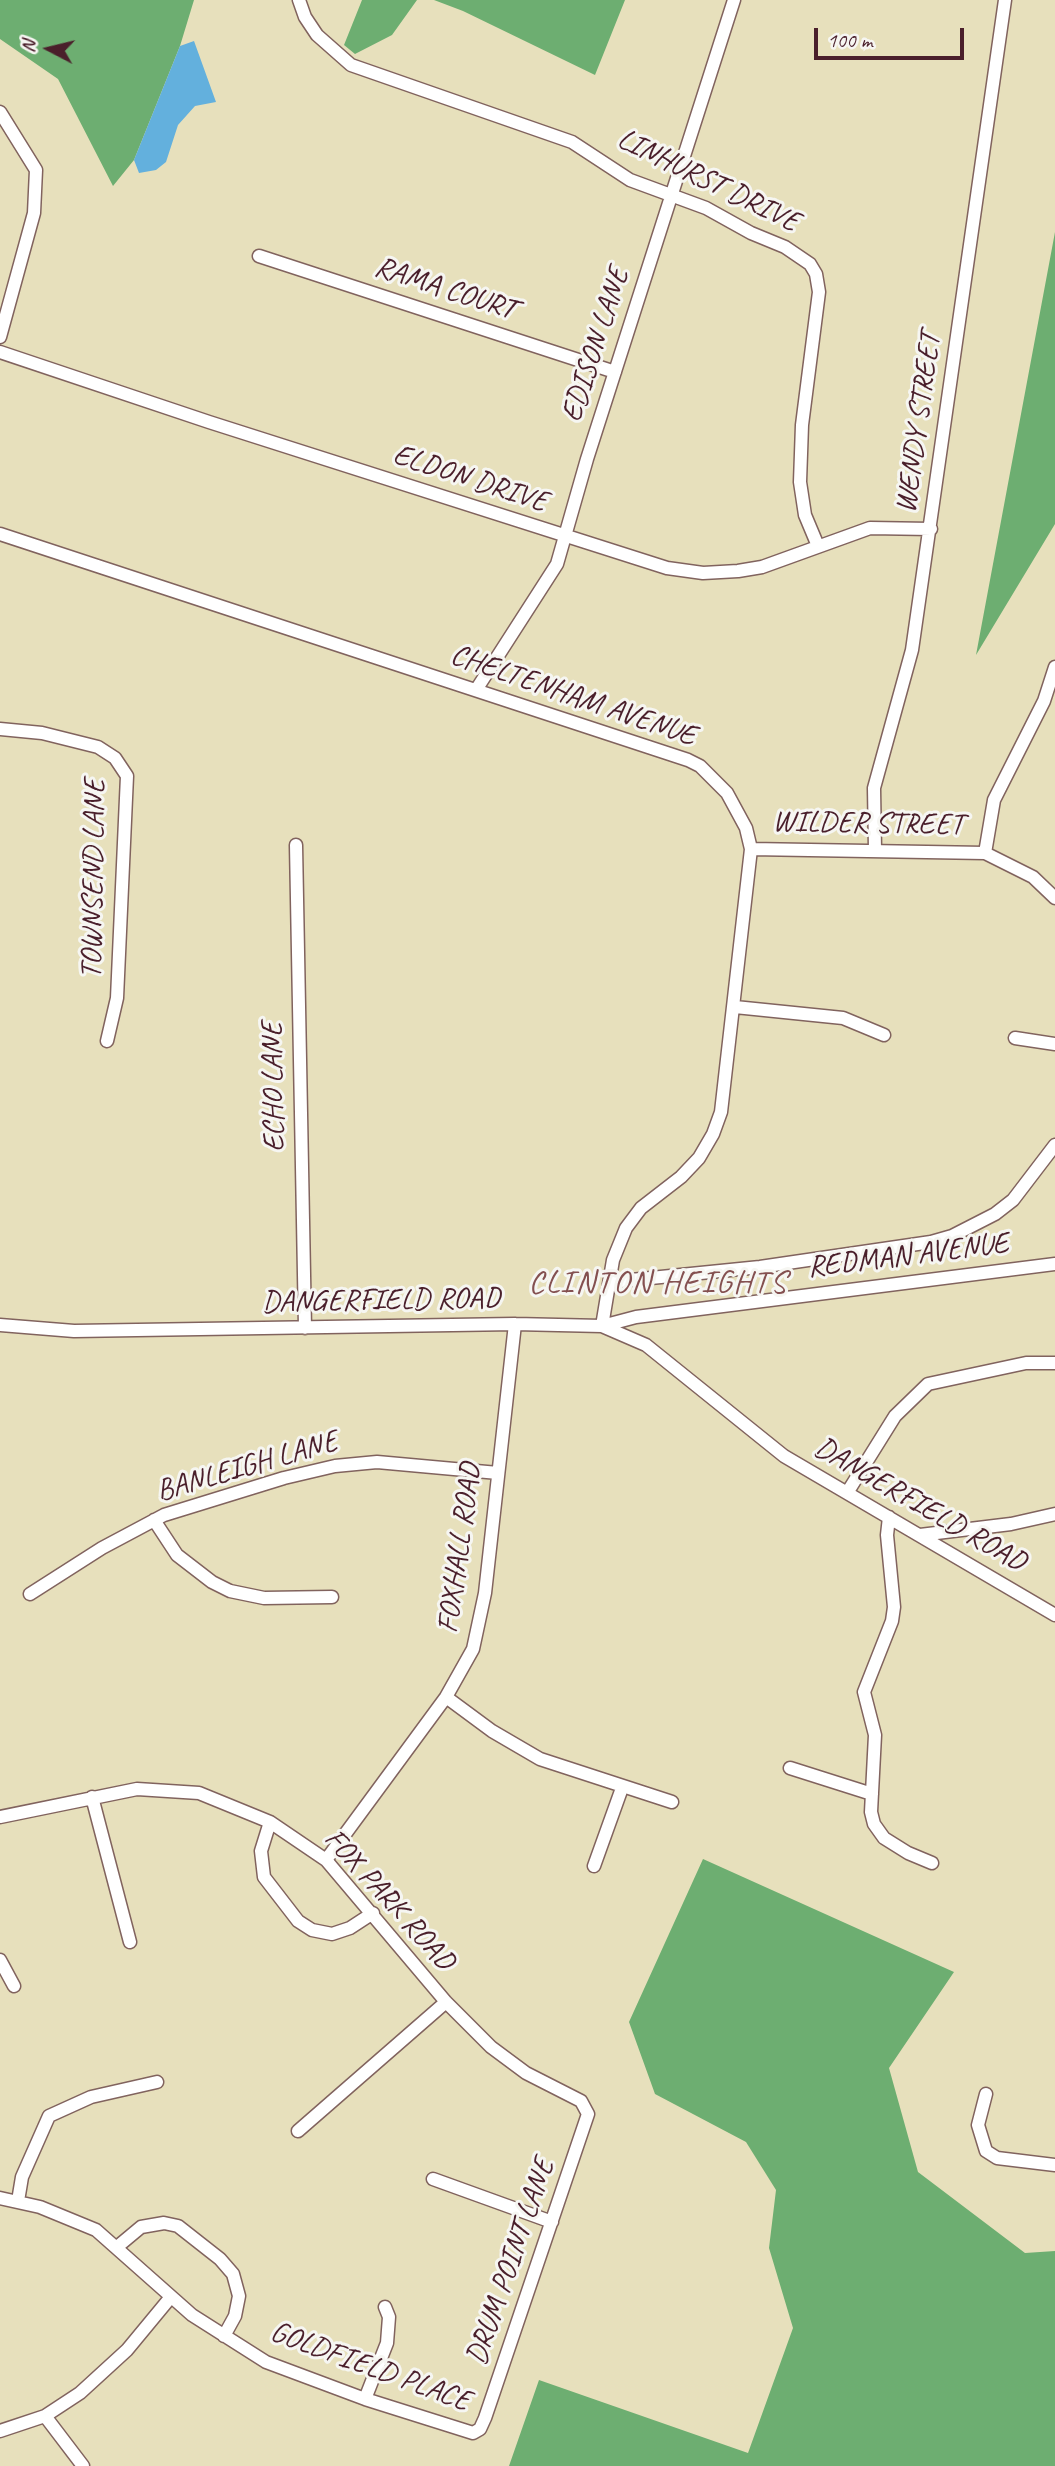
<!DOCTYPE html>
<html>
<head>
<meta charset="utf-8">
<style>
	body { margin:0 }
	#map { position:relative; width:1055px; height:2466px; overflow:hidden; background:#e7e0bc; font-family:Caveat,sans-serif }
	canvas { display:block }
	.north { position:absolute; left:14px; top:14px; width:70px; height:70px; -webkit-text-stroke:5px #f6f6f2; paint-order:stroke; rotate:277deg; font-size:19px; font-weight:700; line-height:28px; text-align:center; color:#4a1f2b }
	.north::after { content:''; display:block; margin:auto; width:24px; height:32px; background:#4a1f2b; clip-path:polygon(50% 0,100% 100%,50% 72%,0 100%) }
	.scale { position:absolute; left:814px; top:28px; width:150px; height:32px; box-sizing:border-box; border:4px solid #4a1f2b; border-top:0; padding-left:9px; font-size:21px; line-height:24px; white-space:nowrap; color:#4a1f2b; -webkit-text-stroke:5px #f6f6f2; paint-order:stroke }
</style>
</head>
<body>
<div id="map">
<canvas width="1055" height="2466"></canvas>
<div class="north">N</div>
<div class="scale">100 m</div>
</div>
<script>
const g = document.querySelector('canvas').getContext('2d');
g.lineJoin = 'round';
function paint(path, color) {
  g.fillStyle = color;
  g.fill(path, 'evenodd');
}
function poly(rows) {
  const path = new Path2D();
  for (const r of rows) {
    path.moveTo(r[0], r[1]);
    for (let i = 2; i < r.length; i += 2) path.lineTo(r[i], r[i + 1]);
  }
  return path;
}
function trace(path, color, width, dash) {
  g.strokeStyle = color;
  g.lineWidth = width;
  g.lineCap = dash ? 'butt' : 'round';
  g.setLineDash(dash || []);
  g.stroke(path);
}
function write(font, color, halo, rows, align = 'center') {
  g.font = font + ' Caveat,sans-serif';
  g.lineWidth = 6;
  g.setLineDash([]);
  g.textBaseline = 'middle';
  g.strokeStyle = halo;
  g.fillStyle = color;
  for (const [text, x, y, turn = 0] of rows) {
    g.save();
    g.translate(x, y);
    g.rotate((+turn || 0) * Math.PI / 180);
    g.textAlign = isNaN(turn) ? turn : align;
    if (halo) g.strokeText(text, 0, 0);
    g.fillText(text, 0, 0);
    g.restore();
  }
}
const forest = poly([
	[0,0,194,0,180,46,134,160,113,186,58,79,0,39],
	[362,0,417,0,392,35,355,54,344,45],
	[434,0,625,0,595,75,463,11],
	[1055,232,1055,524,976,655],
	[703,1859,954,1972,889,2068,918,2172,1025,2253,1055,2251,1055,2466,509,2466,539,2380,748,2453,793,2328,769,2248,776,2190,746,2142,655,2094,629,2022]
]);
const water = poly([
	[194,41,216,102,195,106,178,125,166,162,156,170,139,173,134,160,180,46]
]);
const minor = poly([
	[299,0,305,17,317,35,351,65,572,142,630,180,706,208,751,233,785,247,810,264,816,274,819,292,802,425,800,482,805,515,818,546],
	[0,112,36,170,34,213,0,337],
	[259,256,615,372],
	[0,352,209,422,667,568,703,573,738,571,762,567,870,528,931,529],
	[0,534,688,760,700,766,727,793,746,828,751,849,721,1112,713,1134,699,1158,681,1177,641,1208,626,1228,613,1260,602,1326,636,1317,1055,1264],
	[476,690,557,564,587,459,734,0],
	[0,729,42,733,98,747,115,758,127,776,117,998,107,1041],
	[296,845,305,1328],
	[751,849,985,853,1033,877,1055,898],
	[875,850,874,788,912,650,1005,0],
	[985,853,994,800,1044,701,1055,667],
	[735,1007,843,1018,884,1035],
	[1015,1038,1055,1044],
	[611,1282,760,1267,931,1242,952,1236,995,1214,1013,1200,1055,1145],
	[0,1325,74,1331,515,1324,602,1326,646,1345,784,1456,1055,1615],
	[847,1493,895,1416,928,1384,1026,1363,1055,1363],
	[889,1517,887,1535,894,1607,892,1621,864,1692,875,1735,871,1812,874,1824,884,1838,908,1853,932,1863],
	[154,1520,177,1555,212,1582,230,1591,264,1598,332,1597],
	[920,1535,1011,1524,1055,1514],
	[30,1594,102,1548,164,1515,284,1478,335,1466,377,1462,498,1473],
	[446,1697,492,1731,540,1759,672,1802],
	[790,1768,872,1794],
	[92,1797,130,1942],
	[0,1817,137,1789,199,1793,270,1822,326,1860,446,2002,491,2047,526,2073,581,2101,588,2114,485,2418,480,2429,473,2433,365,2399,266,2362,192,2315,96,2230,40,2207,0,2198],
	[270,1822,261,1851,264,1877,298,1921,312,1930,332,1934,350,1928,373,1913],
	[326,1860,446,1697,473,1649,485,1593,515,1324],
	[594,1866,622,1788],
	[0,1960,14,1986],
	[986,2094,978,2125,986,2151,997,2158,1055,2165],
	[298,2131,446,2002],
	[433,2179,552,2222],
	[18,2201,22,2177,49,2116,91,2097,157,2082],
	[117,2247,141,2227,164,2223,178,2226,220,2259,233,2274,239,2296,235,2316,224,2336],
	[365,2399,387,2343,389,2317,385,2307],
	[45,2416,83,2466],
	[0,2431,45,2416,80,2393,127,2350,170,2298]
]);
const streetNames = [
	["LINHURST DRIVE",708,181,26],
	["RAMA COURT",445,289,18],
	["EDISON LANE",596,345,-72],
	["WENDY STREET",919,423,-82],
	["ELDON DRIVE",470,479,18],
	["CHELTENHAM AVENUE",573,696,19],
	["WILDER STREET",868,824,1],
	["TOWNSEND LANE",94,879,-89],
	["ECHO LANE",274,1087,-91],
	["REDMAN AVENUE",908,1256,-7],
	["DANGERFIELD ROAD",381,1301,-1],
	["BANLEIGH LANE",247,1467,-16],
	["DANGERFIELD ROAD",920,1505,30],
	["FOXHALL ROAD",460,1548,-82],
	["FOX PARK ROAD",389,1900,48],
	["DRUM POINT LANE",511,2262,-71],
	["GOLDFIELD PLACE",370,2367,20]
];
const neighbourhoodNames = [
	["CLINTON HEIGHTS",658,1284]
];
paint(forest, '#6dae71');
paint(water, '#63b0dd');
trace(minor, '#81635e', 15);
trace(minor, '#fff', 12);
write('30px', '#4a1f2b', '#f6f6f2', streetNames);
g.letterSpacing = '2px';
write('32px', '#845050', '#f6f6f2', neighbourhoodNames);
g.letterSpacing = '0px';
</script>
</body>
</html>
